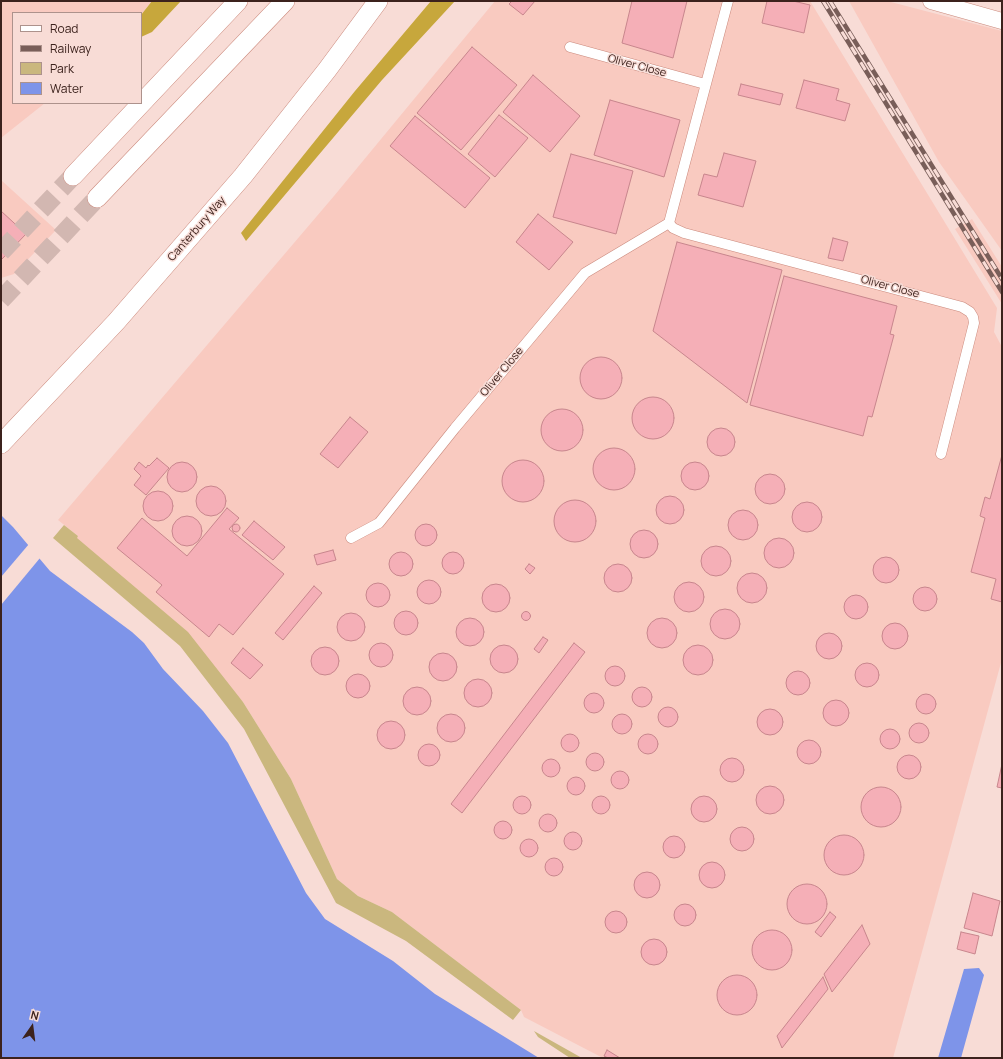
<!DOCTYPE html>
<html>
<head>
<meta charset="utf-8">
<style>
	body { margin:0 }
	#map { position:relative; width:1003px; height:1059px; overflow:hidden; background:#f8dcd6; font-family:Manrope,sans-serif }
	canvas { display:block }
	.frame { position:absolute; inset:0; border:2px solid #3c221d; pointer-events:none }
	.legend { position:absolute; left:12px; top:12px; width:130px; height:92px; box-sizing:border-box; background:#f8dcd6; border:1px solid #ad928c; margin:0; padding:5px 7px; list-style:none; font-size:12px; color:#3c221d }
	.legend li { display:flex; align-items:center; gap:8px; height:20px }
	.legend b { width:20px; border:1px solid #ad928c }
	.north { position:absolute; left:12px; top:1007px; width:40px; height:40px; -webkit-text-stroke:3px #f8dcd6; paint-order:stroke; rotate:14deg; font-size:11px; font-weight:700; line-height:16px; text-align:center; color:#3c221d }
	.north::after { content:''; display:block; margin:auto; width:14px; height:18px; background:#3c221d; clip-path:polygon(50% 0,100% 100%,50% 72%,0 100%) }
</style>
</head>
<body>
<div id="map">
<canvas width="1003" height="1059"></canvas>
<div class="frame"></div>
<ul class="legend">
<li><b style="height:5px;background:#fff"></b>Road</li>
<li><b style="height:5px;background:#795e59"></b>Railway</li>
<li><b style="height:11px;background:#cab77e"></b>Park</li>
<li><b style="height:11px;background:#7e94e9"></b>Water</li>
</ul>
<div class="north">N</div>
</div>
<script>
const g = document.querySelector('canvas').getContext('2d');
g.lineJoin = 'round';
function paint(path, color) {
  g.fillStyle = color;
  g.fill(path, 'evenodd');
}
function poly(rows) {
  const path = new Path2D();
  for (const r of rows) {
    if (r.length === 3) {
      path.moveTo(r[0] + r[2], r[1]);
      path.arc(r[0], r[1], r[2], 0, 2 * Math.PI);
      continue;
    }
    path.moveTo(r[0], r[1]);
    for (let i = 2; i < r.length; i += 2) path.lineTo(r[i], r[i + 1]);
  }
  return path;
}
function trace(path, color, width, dash) {
  g.strokeStyle = color;
  g.lineWidth = width;
  g.lineCap = dash ? 'butt' : 'round';
  g.setLineDash(dash || []);
  g.stroke(path);
}
function write(font, color, halo, rows, align = 'center') {
  g.font = font + ' Manrope,sans-serif';
  g.lineWidth = 3;
  g.setLineDash([]);
  g.textBaseline = 'middle';
  g.strokeStyle = halo;
  g.fillStyle = color;
  for (const [text, x, y, turn = 0] of rows) {
    g.save();
    g.translate(x, y);
    g.rotate((+turn || 0) * Math.PI / 180);
    g.textAlign = isNaN(turn) ? turn : align;
    if (halo) g.strokeText(text, 0, 0);
    g.fillText(text, 0, 0);
    g.restore();
  }
}
const built = poly([
	[1,1,152,1,141,15,141,13,13,13,13,103,45,103,1,138],
	[495,1,810,1,997,308,994,332,1002,347,1002,659,893,1058,603,1058,524,1017,521,1010,392,912,358,896,337,879,291,779,243,702,76,538,78,536,58,520,334,196],
	[849,1,887,1,1002,31,1002,251,939,162],
	[1,180,56,230,14,274,1,278],
	[972,219,1002,267,1002,304,955,229]
]);
const green = poly([
	[64,525,78,536,77,538,188,632,243,702,291,779,337,879,358,896,392,912,521,1010,513,1020,406,941,336,903,244,729,180,646,53,538],
	[534,1031,582,1058,570,1058,538,1037]
]);
const forest = poly([
	[152,1,181,1,152,32,141,37,141,15],
	[431,1,455,1,382,80,246,241,241,233,355,91]
]);
const water = poly([
	[1,515,13,527,50,571,132,632,144,643,163,669,203,711,228,743,306,893,325,919,393,961,435,994,539,1058,1,1058],
	[979,968,984,975,961,1058,938,1058,964,969]
]);
const pier = poly([
	[29,544,40,558,1,605,1,577]
]);
const building = poly([
	[512,1,535,1,523,15,509,4,512,1],
	[632,1,687,1,673,58,622,43,632,1],
	[767,1,793,1,810,5,804,33,762,23,767,1],
	[472,47,517,85,461,150,417,113,472,47],
	[533,75,580,116,550,152,503,112,533,75],
	[804,80,839,89,836,100,850,104,845,121,796,108,804,80],
	[741,84,783,94,780,105,738,95,741,84],
	[610,100,680,120,664,177,594,155,610,100],
	[499,115,528,138,495,177,468,154,499,115],
	[415,116,490,178,465,208,390,146,415,116],
	[724,153,756,161,743,207,698,195,704,174,717,177,724,153],
	[571,154,633,171,616,234,553,217,571,154],
	[1,211,26,234,2,259,1,258,1,211],
	[538,214,573,242,549,270,516,242,538,214],
	[833,238,848,242,843,261,828,258,833,238],
	[677,242,782,270,747,403,653,331,677,242],
	[784,276,897,306,890,334,894,335,872,417,868,416,863,436,750,405,784,276],
	[601,378,21],
	[653,418,21],
	[562,430,21],
	[350,417,368,432,338,468,320,454,350,417],
	[721,442,14],
	[614,469,21],
	[1002,455,1002,602,991,599,996,579,971,572,985,518,980,516,985,497,990,499,1002,455],
	[157,458,169,468,146,495,134,485,141,476,134,469,139,462,146,468,148,465,149,466,157,458],
	[523,481,21],
	[182,477,15],
	[695,476,14],
	[770,489,15],
	[211,501,15],
	[158,506,15],
	[670,510,14],
	[575,521,21],
	[807,517,15],
	[227,508,239,518,229,529,284,574,233,635,219,624,209,637,156,592,162,585,117,548,142,518,187,556,227,508],
	[743,525,15],
	[187,531,15],
	[254,521,285,547,273,560,242,535,254,521],
	[236,528,4],
	[426,535,11],
	[644,544,14],
	[779,553,15],
	[716,561,15],
	[333,550,336,560,317,565,314,555,333,550],
	[401,564,12],
	[453,563,11],
	[886,570,13],
	[529,564,535,568,530,574,525,569,529,564],
	[618,578,14],
	[752,588,15],
	[429,592,12],
	[689,597,15],
	[378,595,12],
	[496,598,14],
	[314,586,322,593,283,640,275,633,314,586],
	[925,599,12],
	[856,607,12],
	[725,624,15],
	[406,623,12],
	[526,616,4.5],
	[351,627,14],
	[470,632,14],
	[662,633,15],
	[895,636,13],
	[829,646,13],
	[543,637,548,640,539,653,534,649,543,637],
	[381,655,12],
	[574,643,585,652,462,813,451,804,574,643],
	[504,659,14],
	[698,660,15],
	[325,661,14],
	[243,648,263,665,250,679,231,663,243,648],
	[443,667,14],
	[867,675,12],
	[615,676,10],
	[798,683,12],
	[358,686,12],
	[478,693,14],
	[417,701,14],
	[642,697,10],
	[594,703,10],
	[926,704,10],
	[836,713,13],
	[668,717,10],
	[770,722,13],
	[451,728,14],
	[622,724,10],
	[391,735,14],
	[919,733,10],
	[890,739,10],
	[570,743,9],
	[648,744,10],
	[809,752,12],
	[429,755,11],
	[595,762,9],
	[909,767,12],
	[732,770,12],
	[551,768,9],
	[1002,764,1002,788,997,787,1002,764],
	[620,780,9],
	[576,786,9],
	[770,800,14],
	[881,807,20],
	[704,809,13],
	[522,805,9],
	[601,805,9],
	[548,823,9],
	[503,830,9],
	[742,839,12],
	[573,841,9],
	[844,855,20],
	[674,847,11],
	[529,848,9],
	[554,867,9],
	[712,875,13],
	[647,885,13],
	[807,904,20],
	[973,893,1000,901,992,936,964,928,973,893],
	[685,915,11],
	[616,922,11],
	[830,912,836,917,821,937,815,932,830,912],
	[862,925,870,944,832,992,824,974,862,925],
	[772,950,20],
	[961,932,979,936,975,954,957,949,961,932],
	[654,952,13],
	[737,995,20],
	[823,977,828,989,782,1048,777,1036,823,977],
	[607,1050,620,1058,608,1058,604,1056,607,1050]
]);
const highwayTunnel = poly([
	[1,252,73,176],
	[1,300,97,198]
]);
const street = poly([
	[728,1,669,223,673,228,684,233,962,307,970,312,973,317,974,323,941,454],
	[570,47,705,84],
	[351,538,379,523,455,428,585,273,669,223]
]);
const primary = poly([
	[931,1,1002,21]
]);
const highway = poly([
	[73,176,238,1],
	[97,198,285,1],
	[1,444,116,322,243,176,327,70,378,1]
]);
const rail = poly([
	[823,1,1002,292],
	[830,1,1002,279]
]);
const streetNames = [
	["Oliver Close",637,66,15],
	["Canterbury Way",197,229,-49],
	["Oliver Close",890,287,15],
	["Oliver Close",502,372,-50]
];
paint(built, '#f9cac0');
paint(green, '#cab77e');
paint(forest, '#c7a73c');
paint(water, '#7e94e9');
paint(pier, '#f8dcd6');
paint(building, '#f5afb7');
trace(building, '#c8868d', 1);
trace(highwayTunnel, '#d2b7b1', 19, [19, 10]);
trace(street, '#cb8a7d', 11);
trace(primary, '#cb8a7d', 17);
trace(highway, '#cb8a7d', 20);
trace(street, '#fff', 10);
trace(primary, '#fff', 16);
trace(highway, '#fff', 19);
trace(rail, '#795e59', 4.5);
trace(rail, '#f8dcd6', 3, [9]);
write('11px', '#3c221d', '#f8dcd6', streetNames);
</script>
</body>
</html>
